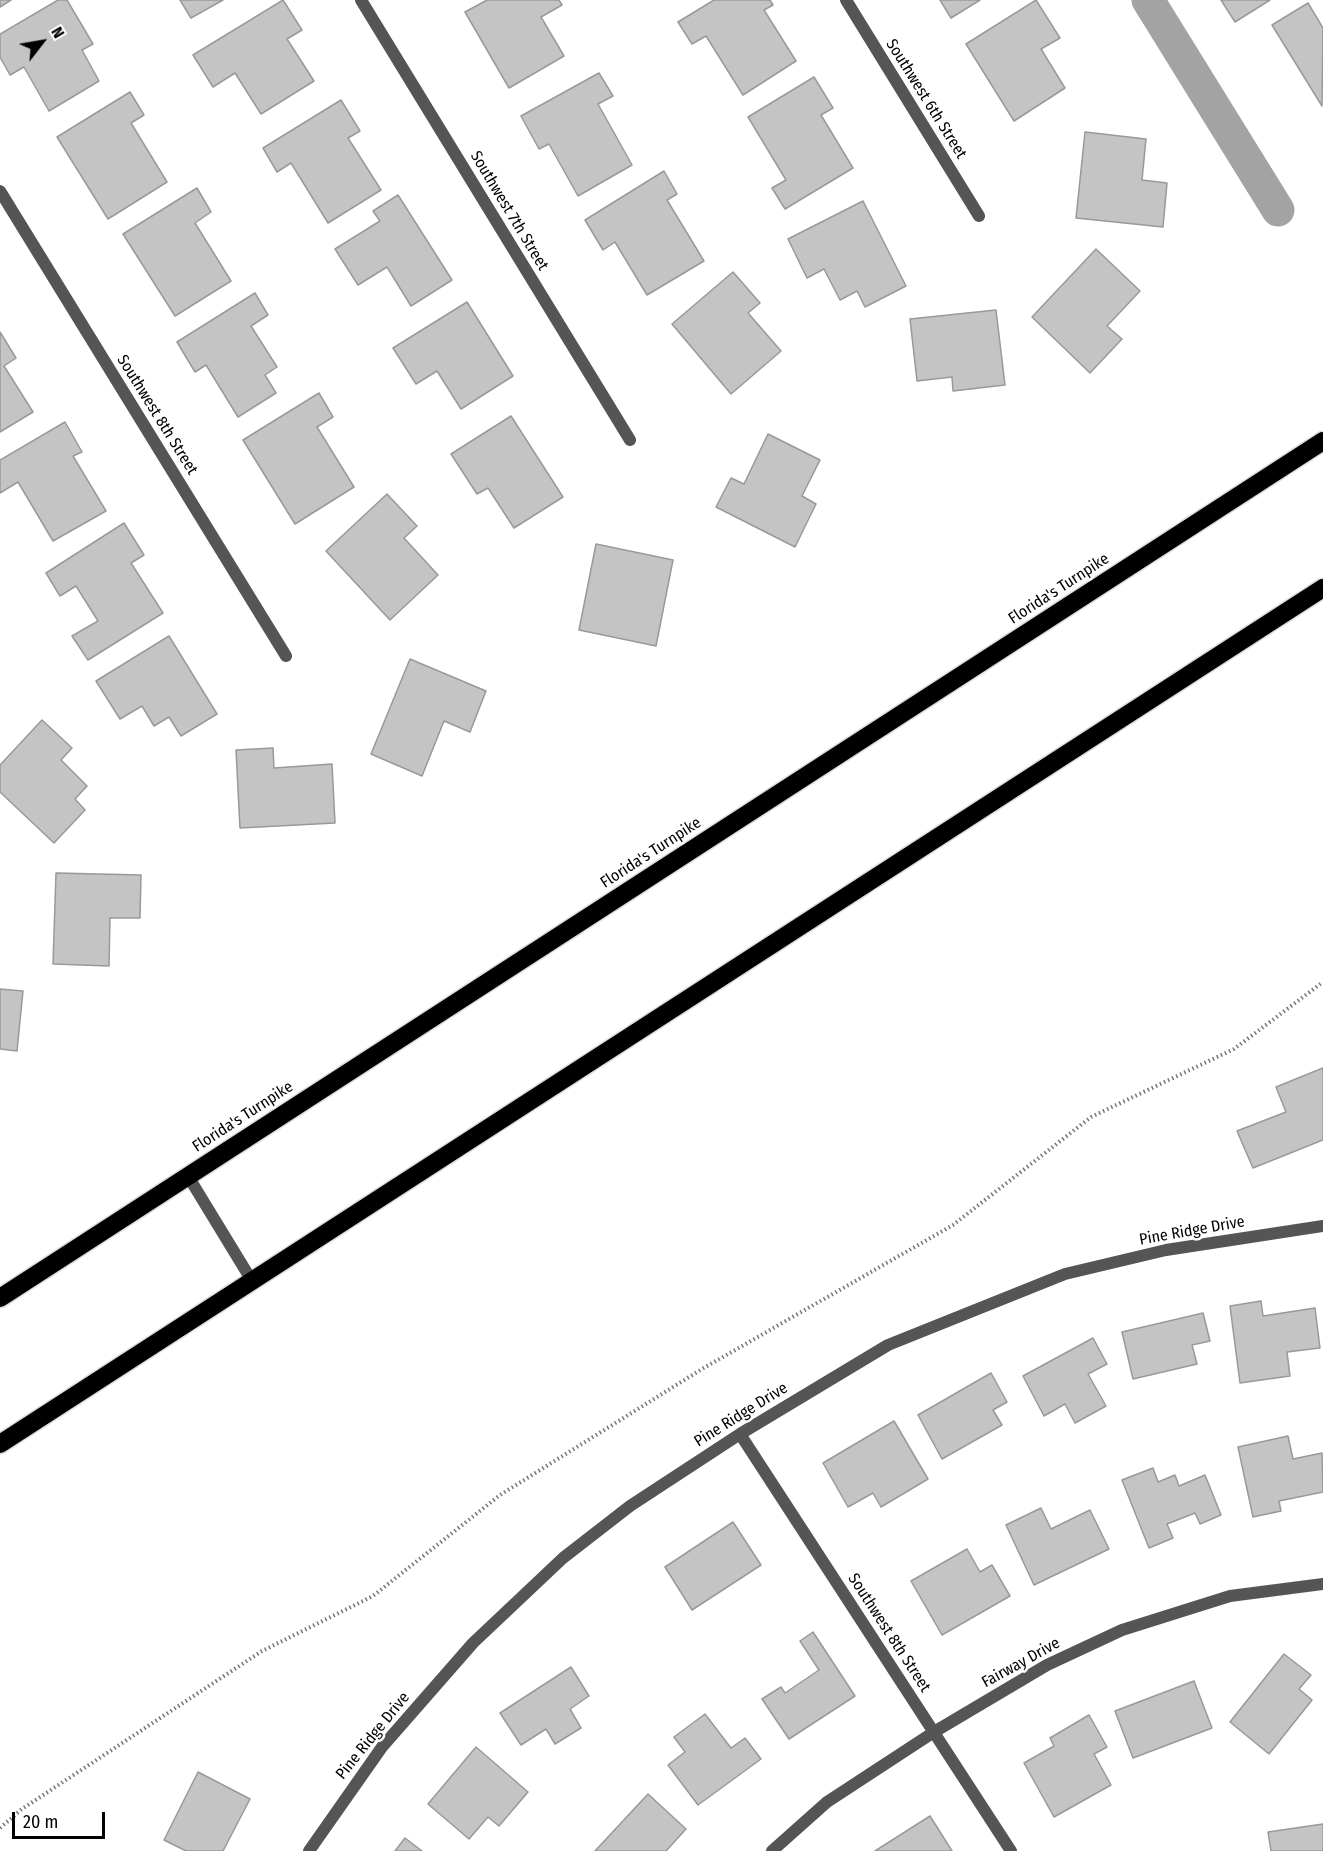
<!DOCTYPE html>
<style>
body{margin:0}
#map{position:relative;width:1323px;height:1851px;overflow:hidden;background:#fff;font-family:"Fira Sans Condensed",sans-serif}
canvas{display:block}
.north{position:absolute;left:12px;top:12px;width:60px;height:60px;-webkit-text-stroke:4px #fff;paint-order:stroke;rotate:59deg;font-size:16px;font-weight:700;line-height:24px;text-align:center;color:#000}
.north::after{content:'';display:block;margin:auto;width:21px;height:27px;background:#000;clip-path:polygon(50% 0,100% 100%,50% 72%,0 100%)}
.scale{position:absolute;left:12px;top:1812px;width:93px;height:27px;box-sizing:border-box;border:3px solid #000;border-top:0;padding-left:8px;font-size:18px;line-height:21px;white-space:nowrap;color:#000;-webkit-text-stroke:4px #fff;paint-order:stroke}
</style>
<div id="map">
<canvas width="1323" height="1851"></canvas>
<div class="north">N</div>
<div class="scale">20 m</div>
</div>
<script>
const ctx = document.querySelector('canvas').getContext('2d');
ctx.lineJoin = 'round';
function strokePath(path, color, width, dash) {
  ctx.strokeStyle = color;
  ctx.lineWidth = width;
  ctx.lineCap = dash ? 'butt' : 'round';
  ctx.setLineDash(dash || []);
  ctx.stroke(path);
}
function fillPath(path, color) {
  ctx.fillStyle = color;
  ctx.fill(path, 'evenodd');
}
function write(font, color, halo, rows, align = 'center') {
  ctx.font = font + ' "Fira Sans Condensed",sans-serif';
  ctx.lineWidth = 5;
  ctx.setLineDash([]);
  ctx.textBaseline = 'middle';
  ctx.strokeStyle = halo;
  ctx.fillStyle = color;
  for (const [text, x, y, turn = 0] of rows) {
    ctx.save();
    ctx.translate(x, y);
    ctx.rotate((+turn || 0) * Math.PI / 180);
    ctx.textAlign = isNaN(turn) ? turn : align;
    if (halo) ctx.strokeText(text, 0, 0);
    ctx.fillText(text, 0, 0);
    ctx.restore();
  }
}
strokePath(new Path2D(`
 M1148,0L1278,210`), '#a3a3a3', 33);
const building = new Path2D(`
 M0,0H11L0,7Z
 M58,0H67L93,44L82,50L99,81L49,111L24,67L10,75L0,57V34Z
 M180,0H223L191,18Z
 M283,0L302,30L287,39L314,81L261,114L235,73L213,87L193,55Z
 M487,0H559L562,5L541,17L564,56L509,88L465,12Z
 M714,0H770L773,5L764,10L796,61L743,95L706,36L692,44L678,22Z
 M940,0H980L951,18Z
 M1036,0L1060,38L1041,49L1065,88L1014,121L966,44Z
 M1221,0H1270L1235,22Z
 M1308,3L1323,28L1322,106L1272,25Z
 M599,73L613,96L598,104L632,165L578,196L549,144L539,149L521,116Z
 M814,77L833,108L821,115L853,168L785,209L772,188L786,180L748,117Z
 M130,92L144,115L131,123L167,182L108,219L57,137Z
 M341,100L360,131L348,138L381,190L328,223L291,163L277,172L263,148Z
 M1085,132L1146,139L1142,180L1167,183L1163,227L1076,218Z
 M664,171L677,194L667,200L704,261L647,295L615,242L603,250L585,220Z
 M197,188L211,212L195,223L231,281L175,316L123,234Z
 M398,195L452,280L411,306L387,267L358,285L335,249L380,221L373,211Z
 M863,201L906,286L865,307L857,291L840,300L824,269L807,278L788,239Z
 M1096,249L1140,291L1107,326L1122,339L1090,373L1032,317Z
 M733,272L760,303L748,313L781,351L731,394L672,324Z
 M255,293L268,315L251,326L277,367L265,375L276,393L238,417L206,365L195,372L177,342Z
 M467,302L513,376L461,409L437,371L416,384L393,348Z
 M996,310L1005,385L953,391L952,377L917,381L910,319Z
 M0,332L16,358L4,366L33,412L0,432Z
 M319,393L333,417L317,427L354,487L295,524L243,440Z
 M511,416L563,497L514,528L488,488L477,494L451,454Z
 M65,422L82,452L73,456L106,511L53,541L18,482L0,493V460Z
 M768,434L820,460L802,496L816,504L795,547L716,507L731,478L744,484Z
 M387,494L417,526L404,538L438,575L390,620L326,551Z
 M124,523L144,555L131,563L163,613L88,660L72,636L98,621L76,586L60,596L46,573Z
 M596,544L673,560L656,646L579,630Z
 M169,636L217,714L181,736L169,717L154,726L142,706L120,719L96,681Z
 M410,659L486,691L470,732L444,721L422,776L371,754Z
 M42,720L72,748L61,760L87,786L75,799L85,810L54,843L0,792V765Z
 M273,748L274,768L332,764L335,823L240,828L236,750Z
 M56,873L141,875L140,918H110L109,966L53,964Z
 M0,989L23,991L17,1051L0,1049Z
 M1323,1068V1140L1253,1168L1237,1131L1286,1112L1276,1087Z
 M1261,1301L1263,1316L1315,1308L1320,1348L1287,1352L1290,1376L1240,1383L1230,1306Z
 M1203,1313L1210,1341L1192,1345L1197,1364L1133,1379L1122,1332Z
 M1093,1338L1107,1364L1088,1374L1106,1406L1075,1423L1065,1404L1044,1416L1023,1376Z
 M991,1373L1007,1402L993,1410L1002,1425L942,1459L918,1415Z
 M894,1421L928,1479L881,1507L873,1493L848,1507L823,1463Z
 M1288,1436L1293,1459L1322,1453L1323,1492L1279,1501L1281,1511L1253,1517L1238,1447Z
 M1153,1468L1158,1482L1175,1475L1179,1486L1205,1475L1221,1515L1200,1524L1195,1513L1167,1524L1173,1538L1149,1548L1122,1480Z
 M1041,1508L1051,1529L1090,1510L1109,1549L1034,1585L1006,1525Z
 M733,1522L761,1565L692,1610L665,1567Z
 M967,1549L980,1572L992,1565L1010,1596L942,1635L911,1581Z
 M813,1632L855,1696L789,1739L762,1699L781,1687L785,1693L819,1670L800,1641Z
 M1284,1654L1311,1675L1299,1689L1312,1700L1269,1754L1230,1722Z
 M571,1667L589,1696L570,1709L581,1728L555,1744L546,1729L521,1745L500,1713Z
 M1194,1681L1212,1728L1133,1758L1115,1711Z
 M705,1714L731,1748L745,1738L761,1759L698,1805L668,1765L685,1752L674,1737Z
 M1089,1715L1107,1747L1094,1754L1111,1785L1054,1817L1024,1763L1054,1746L1050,1738Z
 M476,1747L528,1792L499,1826L488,1817L469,1839L428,1804Z
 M198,1772L250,1799L223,1851H186L164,1840Z
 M648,1794L686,1829L666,1851H595Z
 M930,1816L952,1851H875Z
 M1323,1824V1851H1271L1268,1832Z
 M405,1838L422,1851H395Z`);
fillPath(building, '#c4c4c4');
strokePath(building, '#999', 1.5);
const motorway = new Path2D(`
 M0,1298L1323,441
 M0,1444L1323,588`);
strokePath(motorway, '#dbdbdb', 21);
strokePath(new Path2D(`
 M0,1828L22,1809L262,1651L373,1596L500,1495L702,1369L953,1225L1091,1117L1234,1049L1323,982`), '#777', 4, [1.5, 3]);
strokePath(new Path2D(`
 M188,1176L252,1281`), '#555', 12);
strokePath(new Path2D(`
 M361,0L630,440
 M846,0L979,216
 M0,191L286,656
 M740,1434L1011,1851
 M309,1851L382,1747L473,1643L563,1558L630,1506L740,1434L888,1345L1065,1274L1166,1250L1323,1226
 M772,1851L827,1802L934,1732L1047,1665L1122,1630L1230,1596L1323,1584`), '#555', 12);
strokePath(motorway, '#000', 18);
write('16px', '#000', '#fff', [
 ["Southwest 6th Street",926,99,58],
 ["Southwest 7th Street",509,211,59],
 ["Southwest 8th Street",157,415,58],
 ["Florida's Turnpike",1059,589,-33],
 ["Florida's Turnpike",651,853,-33],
 ["Florida's Turnpike",243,1117,-33],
 ["Pine Ridge Drive",1192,1231,-10],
 ["Pine Ridge Drive",741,1415,-32],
 ["Southwest 8th Street",889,1633,57],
 ["Fairway Drive",1021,1663,-29],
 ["Pine Ridge Drive",373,1736,-51]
]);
</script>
